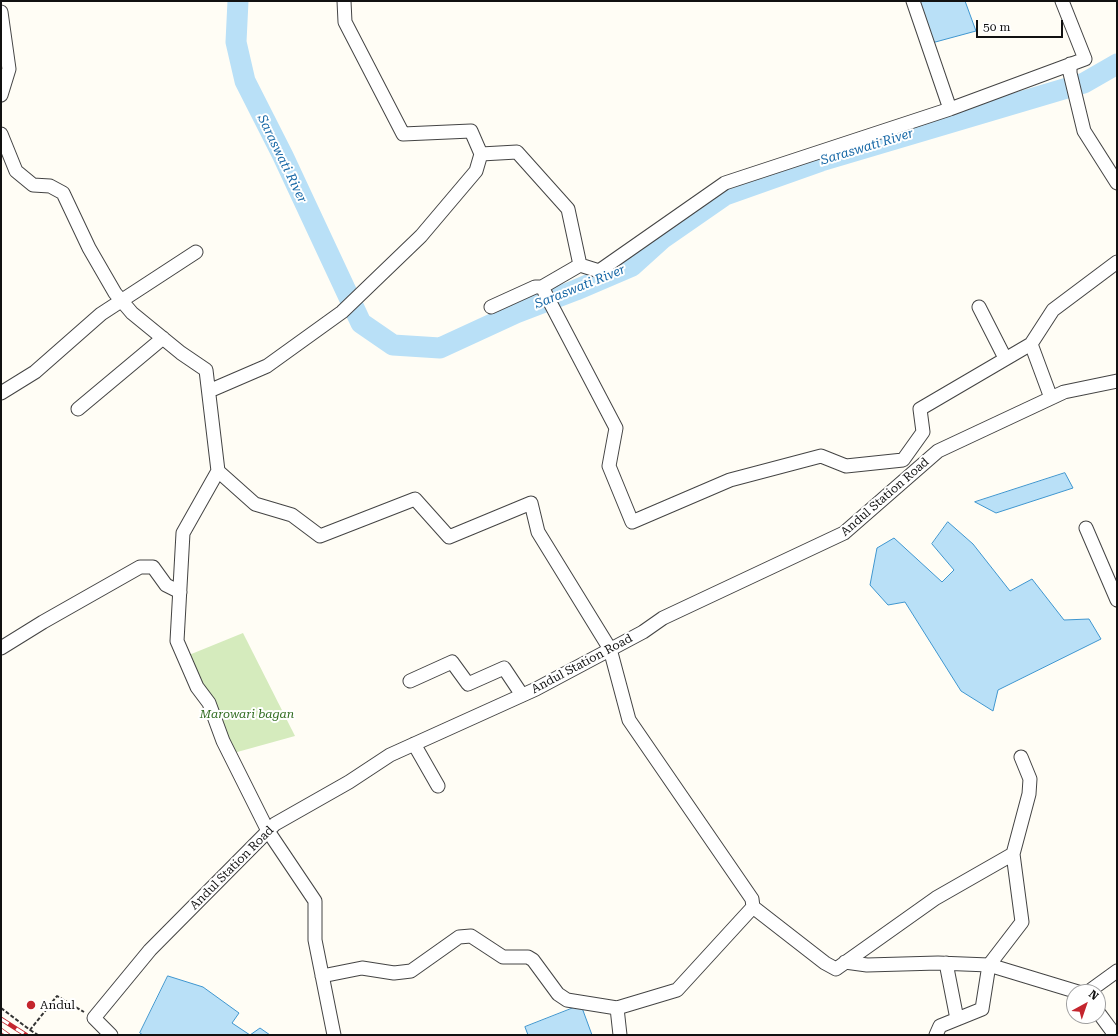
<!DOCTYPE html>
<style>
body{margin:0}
#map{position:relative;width:1118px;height:1036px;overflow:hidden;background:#fffdf5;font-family:"Roboto Serif",serif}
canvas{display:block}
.frame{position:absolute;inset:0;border:2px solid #111;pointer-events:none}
.north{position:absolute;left:1066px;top:984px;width:40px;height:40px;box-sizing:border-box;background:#fff;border:1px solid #a0a0a0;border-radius:50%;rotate:40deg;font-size:11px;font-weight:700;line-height:16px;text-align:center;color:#111}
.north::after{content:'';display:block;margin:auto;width:14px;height:18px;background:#c4262e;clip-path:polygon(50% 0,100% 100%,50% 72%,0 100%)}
.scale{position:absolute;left:976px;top:20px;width:87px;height:18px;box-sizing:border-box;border:2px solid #111;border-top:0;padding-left:5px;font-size:12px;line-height:14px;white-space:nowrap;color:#111;-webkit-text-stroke:3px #fff;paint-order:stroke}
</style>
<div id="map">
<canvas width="1118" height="1036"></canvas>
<div class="frame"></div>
<div class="north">N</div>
<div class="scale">50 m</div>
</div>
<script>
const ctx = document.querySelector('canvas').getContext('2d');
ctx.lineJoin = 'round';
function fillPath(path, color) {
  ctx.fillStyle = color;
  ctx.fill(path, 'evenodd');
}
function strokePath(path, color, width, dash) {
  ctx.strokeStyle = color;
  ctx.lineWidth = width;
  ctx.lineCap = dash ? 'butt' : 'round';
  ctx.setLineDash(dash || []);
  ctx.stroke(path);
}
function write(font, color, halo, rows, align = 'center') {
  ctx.font = font + ' "Roboto Serif",serif';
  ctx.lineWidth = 4;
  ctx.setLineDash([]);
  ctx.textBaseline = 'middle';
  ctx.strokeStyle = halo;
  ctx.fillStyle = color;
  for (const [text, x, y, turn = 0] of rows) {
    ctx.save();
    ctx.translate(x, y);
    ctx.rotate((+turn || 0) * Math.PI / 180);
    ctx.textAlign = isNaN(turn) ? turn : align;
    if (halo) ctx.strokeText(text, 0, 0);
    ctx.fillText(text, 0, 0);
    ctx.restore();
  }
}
fillPath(new Path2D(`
 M243,633L295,736L230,754L184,657Z`), '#d5ebbd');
const water = new Path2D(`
 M917,1H965L976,31L928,44Z
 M1065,473L1073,488L996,513L975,502Z
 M948,522L973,544L1010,591L1032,579L1064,620L1089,619L1101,639L998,690L993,711L961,691L905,602L888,605L870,585L877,548L894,538L942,582L954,570L932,544Z
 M168,976L203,987L239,1013L232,1023L250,1035L260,1028L270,1035H143L140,1033Z
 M581,1005L592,1035H528L525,1027Z`);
fillPath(water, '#b9e0f7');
strokePath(water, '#3f96cf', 1);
strokePath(new Path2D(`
 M238,1L236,42L245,81L283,156L361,323L393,345L440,348L516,313L576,290L632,266L663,238L725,195L821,161L1084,83L1117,64`), '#b9e0f7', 21);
const minor = new Path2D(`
 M344,1L345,22L403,134L471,131L481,154L517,152L568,209L580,265L542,287L616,428L609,466L632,522L730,480L821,456L846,466L903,460L923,432L920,409L1031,344L1051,398
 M913,1L950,109
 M1,12L9,69L1,95
 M1070,64V73L1084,131L1117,183
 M1,134L16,171L33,185L50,186L63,193L89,248L115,293L132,313L181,353L206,370L218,471L183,533L177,641L197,687L209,703L223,741L268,831L315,901V940L334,1035
 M580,265L599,271L725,183L950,109L1085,59L1062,1
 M491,307L535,287H542
 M979,307L1005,358
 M1031,344L1053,310L1117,262
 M209,391L267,366L342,312L421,236L476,171L481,154
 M1,393L35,372L101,314L196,252
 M78,409L163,338
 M218,471L255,504L292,515L320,536L415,499L449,537L531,503L538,532L610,649L629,720L752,899L753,907L677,990L617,1008L567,1000L558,994L533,960L528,957H503L471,936L459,937L411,971L394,973L362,968L322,976
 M1086,528L1117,600
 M1,648L43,622L140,567H153L166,585L180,592
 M410,681L452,662L468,684L504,668L522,695
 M414,744L438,786
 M753,907L825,963L836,969L936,898L1013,854
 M845,962L867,965L938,963L989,965L1078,992
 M946,963L957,1019
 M1088,992L1117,971
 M617,1008L620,1035
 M1098,1012L1115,1035
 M111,1035L94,1018L150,950L275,824L349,782L390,755L536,689L643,632L663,618L844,533L938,451L1064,392L1117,381
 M936,1035L940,1026L982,1009L989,965L1022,922L1013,854L1029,794L1030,779L1021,757`);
strokePath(minor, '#444', 15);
strokePath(new Path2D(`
 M1,1008L30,1030L57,996L84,1012
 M30,1030L38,1035`), '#333', 2, [4, 2]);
strokePath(minor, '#fff', 13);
const rail = new Path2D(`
 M1,1019L26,1035
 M1,1030L8,1035`);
strokePath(rail, '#c4262e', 4.5);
strokePath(rail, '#fff', 3, [9]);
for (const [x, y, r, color] of [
 [31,1005,5,"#c4262e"]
]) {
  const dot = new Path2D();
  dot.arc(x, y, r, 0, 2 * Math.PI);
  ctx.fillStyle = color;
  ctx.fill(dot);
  strokePath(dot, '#fff', 1.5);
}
write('12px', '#111', '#fff', [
 ["Andul Station Road",885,497,-41],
 ["Andul Station Road",582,664,-28],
 ["Andul Station Road",232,868,-45]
]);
write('italic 12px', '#2f6b1f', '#fff', [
 ["Marowari bagan",247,714]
]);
write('12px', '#111', '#fff', [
 ["Andul",40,1005]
], 'left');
write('italic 13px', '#1768a6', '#fff', [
 ["Saraswati River",867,147,-17],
 ["Saraswati River",282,159,64],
 ["Saraswati River",580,287,-22]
]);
</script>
